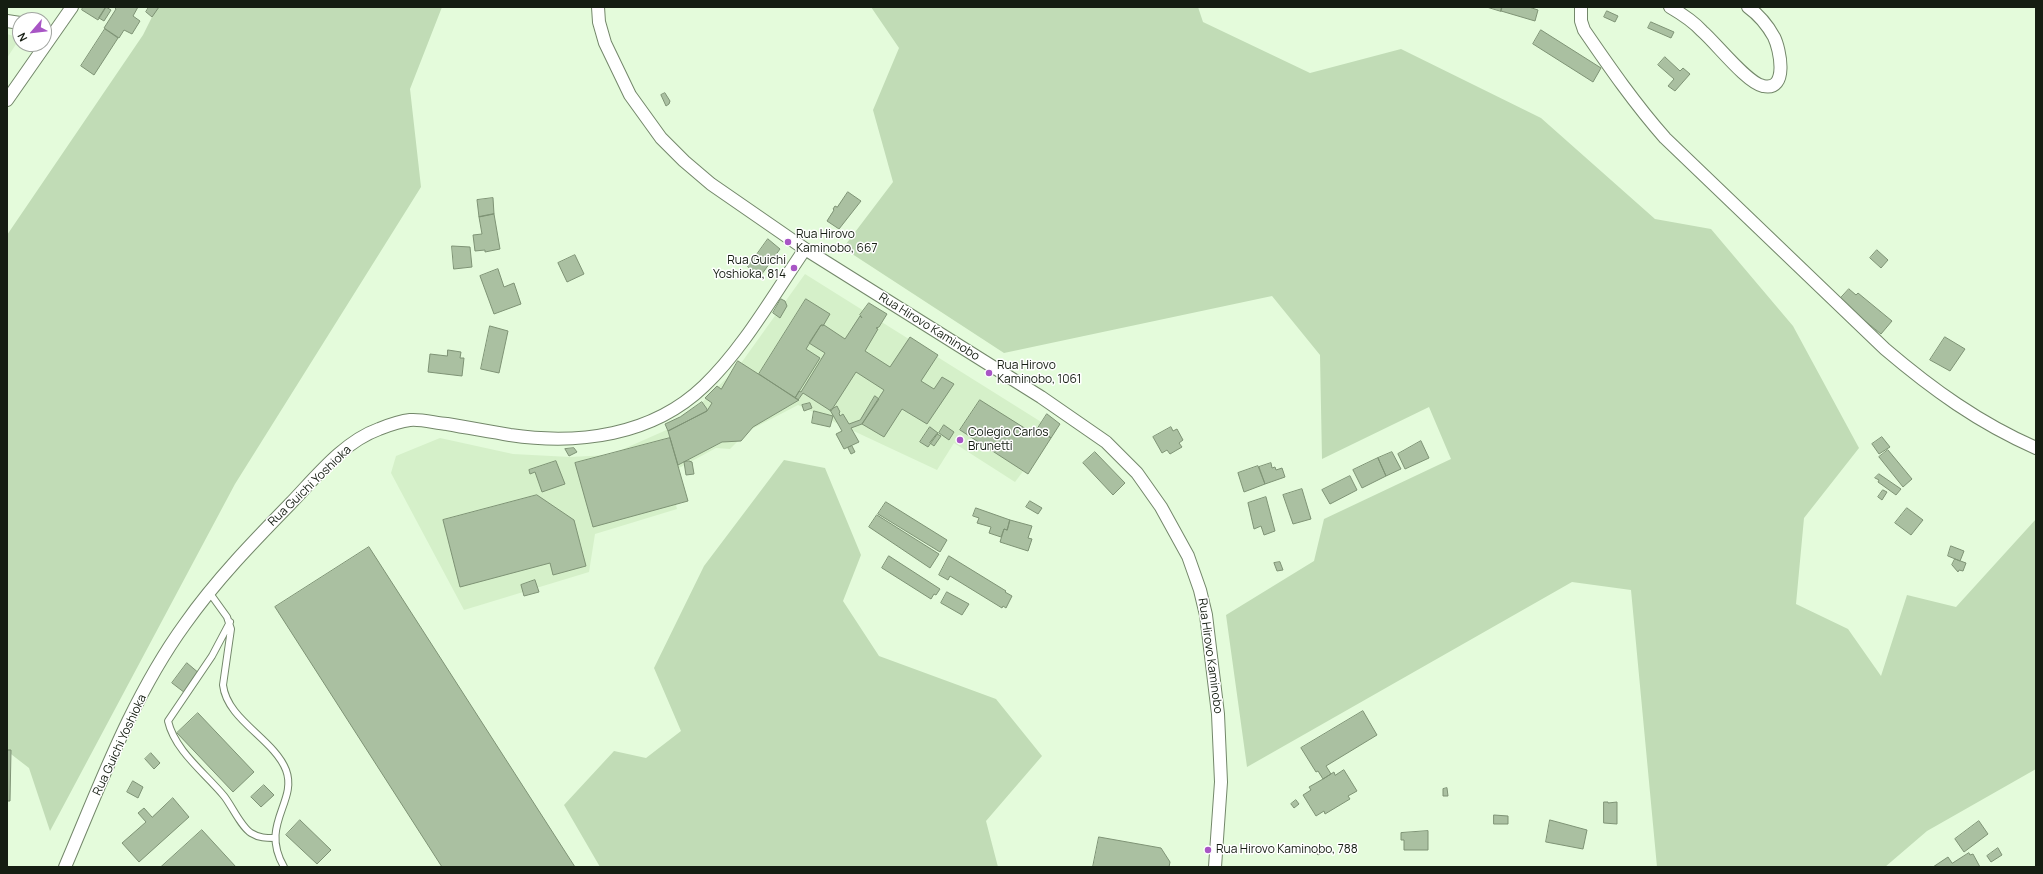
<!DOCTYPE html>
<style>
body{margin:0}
#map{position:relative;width:2043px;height:874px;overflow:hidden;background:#e4fbdb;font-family:Manrope,sans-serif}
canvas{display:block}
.frame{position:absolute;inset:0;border:8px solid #151d12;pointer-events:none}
.north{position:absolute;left:12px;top:12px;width:40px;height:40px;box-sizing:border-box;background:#fff;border:1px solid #a1a5a0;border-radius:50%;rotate:242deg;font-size:11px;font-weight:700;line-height:16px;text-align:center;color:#151d12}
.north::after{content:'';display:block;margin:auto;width:14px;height:18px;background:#a855c5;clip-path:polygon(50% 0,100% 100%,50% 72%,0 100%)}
</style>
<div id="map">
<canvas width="2043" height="874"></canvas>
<div class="frame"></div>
<div class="north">N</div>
</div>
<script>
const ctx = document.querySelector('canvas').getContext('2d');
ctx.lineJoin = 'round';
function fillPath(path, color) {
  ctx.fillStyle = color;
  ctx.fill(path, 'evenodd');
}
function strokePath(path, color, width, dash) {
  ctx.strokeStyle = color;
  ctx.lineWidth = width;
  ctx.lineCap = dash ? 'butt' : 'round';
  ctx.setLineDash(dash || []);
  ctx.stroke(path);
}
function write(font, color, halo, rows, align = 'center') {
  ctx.font = font + ' Manrope,sans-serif';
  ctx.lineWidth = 3;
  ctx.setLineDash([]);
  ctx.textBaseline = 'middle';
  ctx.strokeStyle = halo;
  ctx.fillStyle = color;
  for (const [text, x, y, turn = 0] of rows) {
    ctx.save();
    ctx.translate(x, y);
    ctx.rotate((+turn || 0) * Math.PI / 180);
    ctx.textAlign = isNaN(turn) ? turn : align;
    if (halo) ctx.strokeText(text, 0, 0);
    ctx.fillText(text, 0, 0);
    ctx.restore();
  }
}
fillPath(new Path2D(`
 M7,34L20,38L7,58Z
 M805,274L1054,430L1015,482L954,443L937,470L798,405L748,431L730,449L716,448L668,474L677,509L595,534L589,572L464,610L391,473L396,456L440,438L513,454L570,457L610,455L680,424L739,366Z`), '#d5f0c9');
fillPath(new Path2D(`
 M157,7H442L410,89L421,187L235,484L50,831L29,768L7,751V235L143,35Z
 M871,7H1198L1203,22L1310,73L1401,49L1541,118L1655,219L1711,229L1793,326L1859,448L1804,518L1796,604L1848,629L1881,676L1907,595L1956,607L2036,519V769L1927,831L1885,867H1657L1631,590L1572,582L1247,767L1226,615L1314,561L1324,519L1451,459L1429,407L1322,459L1320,355L1272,296L1004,353L843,248L893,182L873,110L899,48Z
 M784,460L825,468L861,555L843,601L879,656L996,699L1042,756L986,821L998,867H600L564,805L614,751L646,758L681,731L654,668L704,566Z`), '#c1dcb6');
const building = new Path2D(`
 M83,7H106L98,20L82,10Z
 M106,7L111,10L104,21L99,18Z
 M138,7L133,16L140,21L132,34L124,30L119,38L104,28L116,9L114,7Z
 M149,7H159L152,17L146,12Z
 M1487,7H1502L1501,11Z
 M1502,7H1529L1538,10L1535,21L1501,11Z
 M1607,11L1618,16L1615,22L1604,17Z
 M1651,22L1674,32L1671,38L1648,28Z
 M105,29L118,38L94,75L81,66Z
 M1541,30L1601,68L1593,82L1533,44Z
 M1665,57L1680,71L1683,68L1690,74L1675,91L1668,86L1674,79L1658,65Z
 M665,93L670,101L669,104L666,106L661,95Z
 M848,192L861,201L839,229L827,221L834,210L833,209L835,206L837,207Z
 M493,198L494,214L479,217L477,200Z
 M494,214L500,249L485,252V250L475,251L473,235L482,234L479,217Z
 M768,239L780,249L759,278L754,274L756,272L748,267Z
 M452,246L470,247L472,267L454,269Z
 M1877,250L1888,260L1881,268L1870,258Z
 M575,255L584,274L567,282L558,263Z
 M498,269L504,287L514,283L521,304L494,314L480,276Z
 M1849,289L1856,295L1858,293L1892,321L1881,334L1839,300Z
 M781,299L785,301L787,306L780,318L773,313Z
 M806,299L830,314L823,326L821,325L806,349L820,358L795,398L759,374Z
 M869,303L887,314L879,327L876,328L878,329L865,351L890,367L910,337L938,355L921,381L934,389L942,377L954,384L927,424L902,409L884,437L862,424L884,390L856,372L831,411L803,393L798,400L795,398L799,391L801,392L825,353L809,343L821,325H824L845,339L860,316L862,318L860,315Z
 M490,326L508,331L499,373L481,369Z
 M1945,337L1965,349L1950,371L1930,360Z
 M448,350L461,352L460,358H464L462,376L428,372L430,354L447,356Z
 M738,361L799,400L753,427L741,441L722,442L678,465L668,431L707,411L712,403L705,398L717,386L721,389Z
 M875,396L879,399L862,424L851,428L859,442L844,449L836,434L842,431L830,410L837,406L840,412L839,413L840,416L843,414L849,424L860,420Z
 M980,400L1034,434L1038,428L1051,438L1028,474L960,430Z
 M702,402L707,409V411L668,431L665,424L680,417Z
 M810,403L812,408L804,411L802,405Z
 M814,411L833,416L830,427L812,423Z
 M1047,414L1060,424L1051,438L1038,428Z
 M944,425L954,432L949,440L939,433Z
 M930,427L938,433L928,447L920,442Z
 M1171,427L1173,431L1177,429L1183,440L1179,443L1182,447L1170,454L1167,450L1162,453L1153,437Z
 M937,434L941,436L934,446L930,443Z
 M1882,437L1890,447L1879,454L1872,444Z
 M670,438L688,501L593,527L575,463Z
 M1421,441L1429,458L1405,469L1398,454Z
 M852,446L855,452L851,454L848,448Z
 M574,448L577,452L569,456L565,449Z
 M1888,450L1912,479L1903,487L1879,457Z
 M1095,452L1125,483L1113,495L1083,463Z
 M1392,452L1401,469L1386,476L1378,458Z
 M1378,458L1386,476L1362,488L1353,470Z
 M556,461L565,484L542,492L535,472L530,474L529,470Z
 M689,461L692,462L694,474L686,475L684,462Z
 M1271,463L1272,468L1275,467L1276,470L1282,468L1285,477L1265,484L1259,467Z
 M1258,466L1265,484L1244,492L1238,473Z
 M1879,474L1901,489L1896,495L1878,482L1879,480L1875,478Z
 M1350,476L1357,490L1330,504L1322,490Z
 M1302,489L1311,519L1293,524L1283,495Z
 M1883,490L1887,492L1882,500L1878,497Z
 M537,495L574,520L586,566L553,575L550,563L460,587L443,520Z
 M1266,497L1275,531L1264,535L1261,526L1254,529L1248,503Z
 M1030,501L1042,508L1038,514L1026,507Z
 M886,502L947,540L940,552L878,514Z
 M976,508L1010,520L1007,530L1004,529L1001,537L989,533L991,527L977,523L979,518L973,516Z
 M1907,508L1923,520L1911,535L1895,523Z
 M877,515L939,554L930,568L869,527Z
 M1010,520L1032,526L1028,538L1032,539L1028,551L1000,542L1004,529L1007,530Z
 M1951,546L1964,551L1960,561L1948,556Z
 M369,547L575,867H442L275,607Z
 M889,556L940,589L936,595L934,594L931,599L882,568Z
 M949,556L1006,591L1005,592L1012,596L1006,608L1003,606L1002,608L950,576L948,580L939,575Z
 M1955,559L1966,563L1963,571L1959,570L1958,572L1952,565Z
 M1280,562L1283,570L1277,571L1274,563Z
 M535,580L539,592L524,596L521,585Z
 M947,592L969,604L962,615L941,603Z
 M187,663L200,674L185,693L172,683Z
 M1363,711L1377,735L1326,766L1331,774L1323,779L1318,771L1316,772L1301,748Z
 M198,713L254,772L233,792L177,733Z
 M7,750H11L10,801H7Z
 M151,753L160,763L154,769L145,759Z
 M1344,770L1357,791L1348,796L1350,799L1325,814L1324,811L1316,816L1303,795L1311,790L1309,787L1323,779L1334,772L1335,775Z
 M133,781L143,787L138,798L127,792Z
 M264,785L274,795L261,807L251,797Z
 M1447,788L1448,796H1443V789Z
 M173,798L189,817L139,862L122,843L146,822L138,813L144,808L152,817Z
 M1296,800L1299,804L1294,808L1291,804Z
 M1604,802H1608V803L1617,802V824L1604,823Z
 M1494,815L1508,816V824H1494Z
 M300,820L331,850L317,864L286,835Z
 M1550,820L1587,830L1583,849L1546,842Z
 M1979,821L1988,834L1964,852L1955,839Z
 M202,830L236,867H161Z
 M1428,831V850H1404V840H1401V833Z
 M1099,837L1161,848L1170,862L1169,867H1093Z
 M1320,848L1323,852L1318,855L1315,851Z
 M1998,848L2002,855L1991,862L1987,856Z
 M1969,853L1970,855L1973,854L1980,867H1933L1948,857L1952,863Z`);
fillPath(building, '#aac0a1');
strokePath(building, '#7e9375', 1);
const service = new Path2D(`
 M209,592L227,617L231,629L223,685C227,720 274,739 286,770C298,802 259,824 284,867
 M230,622L212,656L168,721C175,751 205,773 224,796C232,806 241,827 251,833C259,838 266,838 275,838`);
const minor = new Path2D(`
 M598,7L599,22L605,43L630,95L661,138L684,161L711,184L805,249L1041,397L1106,442L1137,473L1161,507L1188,556L1200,590L1206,615L1218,714L1221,782L1215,867
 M1581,7V21L1584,30C1610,68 1635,104 1665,138L1885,349C1932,389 1979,423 2036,448
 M1670,7C1682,14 1693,21 1702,31C1716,43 1747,83 1763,86C1789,92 1780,49 1774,37C1768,26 1759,15 1748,7
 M7,21L20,23
 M7,100L72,7
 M65,867C100,785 132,697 185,624C216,580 253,542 290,504C316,477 343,442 379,429C389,425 400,421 410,420C422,419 435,423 447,424C468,428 489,431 510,435C578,445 652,436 704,386C743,349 774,294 805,249`);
strokePath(service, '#73876a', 8);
strokePath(minor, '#73876a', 14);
strokePath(service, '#fff', 6);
strokePath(minor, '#fff', 12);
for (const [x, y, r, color] of [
 [788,242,4,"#a855c5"],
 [794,268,4,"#a855c5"],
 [989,373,4,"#a855c5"],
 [960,440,4,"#a855c5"],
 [1208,850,4,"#a855c5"]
]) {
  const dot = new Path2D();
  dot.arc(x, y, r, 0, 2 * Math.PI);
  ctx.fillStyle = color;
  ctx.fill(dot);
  strokePath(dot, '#fff', 1.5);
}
write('12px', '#151d12', '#fff', [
 ["Rua Hirovo",796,235],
 ["Kaminobo, 667",796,249],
 ["Rua Guichi",786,261,"right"],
 ["Yoshioka, 814",786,275,"right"],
 ["Rua Hirovo",997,366],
 ["Kaminobo, 1061",997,380],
 ["Colegio Carlos",968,433],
 ["Brunetti",968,447],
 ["Rua Hirovo Kaminobo, 788",1216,850]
], 'left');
write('12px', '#151d12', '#fff', [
 ["Rua Hirovo Kaminobo",929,327,32],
 ["Rua Guichi Yoshioka",310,486,-44],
 ["Rua Hirovo Kaminobo",1210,656,82],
 ["Rua Guichi Yoshioka",120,745,-65]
]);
</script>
